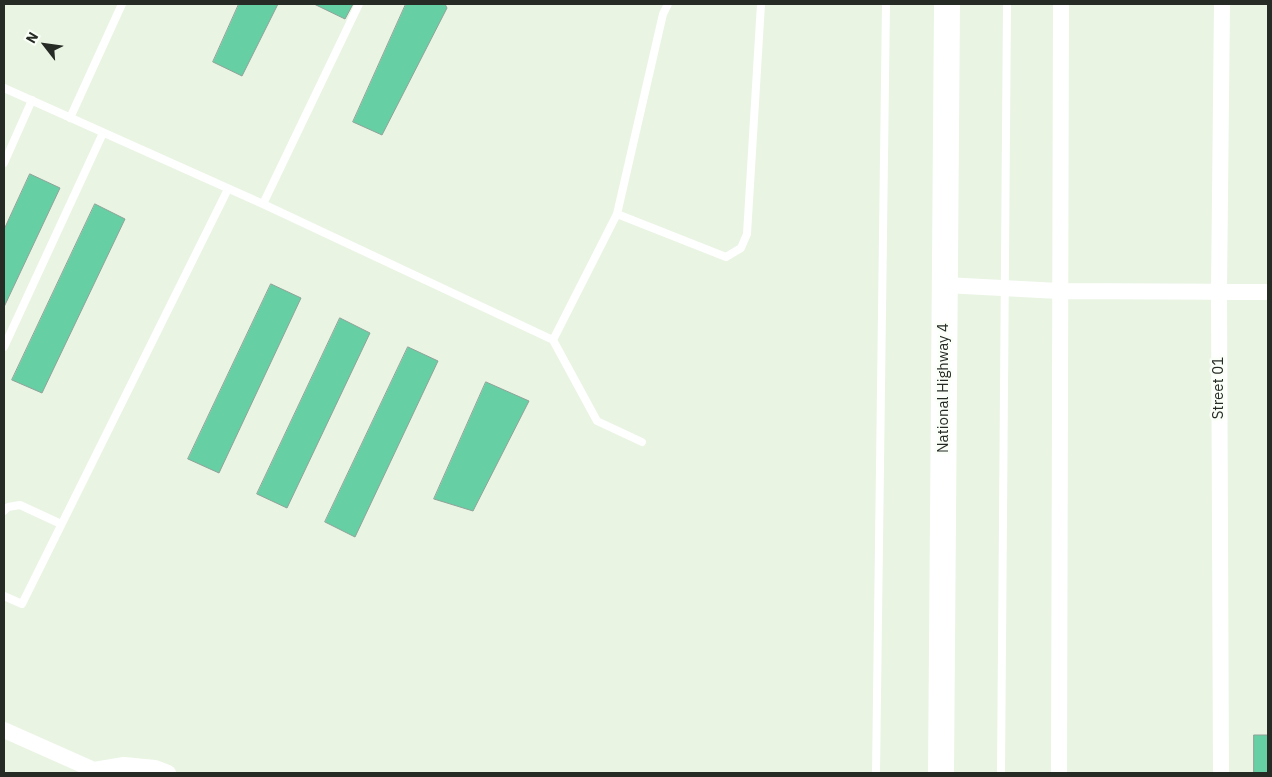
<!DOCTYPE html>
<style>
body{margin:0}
#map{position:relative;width:1272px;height:777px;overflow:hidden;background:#e9f4e3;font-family:"IBM Plex Sans",sans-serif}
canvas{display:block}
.frame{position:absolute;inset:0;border:5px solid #272b25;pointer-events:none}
.north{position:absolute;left:20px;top:20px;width:50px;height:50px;-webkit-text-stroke:4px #fafff8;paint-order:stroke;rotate:300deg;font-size:14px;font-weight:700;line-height:20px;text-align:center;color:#272b25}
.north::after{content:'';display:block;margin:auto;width:18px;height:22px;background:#272b25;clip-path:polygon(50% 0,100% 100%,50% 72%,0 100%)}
</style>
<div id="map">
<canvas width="1272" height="777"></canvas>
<div class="frame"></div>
<div class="north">N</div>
</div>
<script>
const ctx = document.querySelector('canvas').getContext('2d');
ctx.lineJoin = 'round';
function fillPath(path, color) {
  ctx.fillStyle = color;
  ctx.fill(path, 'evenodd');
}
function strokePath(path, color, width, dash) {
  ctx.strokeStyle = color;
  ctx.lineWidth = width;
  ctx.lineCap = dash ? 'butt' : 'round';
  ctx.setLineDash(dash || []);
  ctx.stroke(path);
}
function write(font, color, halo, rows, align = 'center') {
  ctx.font = font + ' "IBM Plex Sans",sans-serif';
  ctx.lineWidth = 5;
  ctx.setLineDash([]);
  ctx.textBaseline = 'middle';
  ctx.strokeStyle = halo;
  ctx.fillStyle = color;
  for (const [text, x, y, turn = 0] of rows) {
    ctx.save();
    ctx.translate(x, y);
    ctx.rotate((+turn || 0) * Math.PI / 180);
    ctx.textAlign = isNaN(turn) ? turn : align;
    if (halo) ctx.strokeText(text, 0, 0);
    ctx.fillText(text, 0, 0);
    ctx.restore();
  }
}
const building = new Path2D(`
 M239,4H278L242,76L213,62Z
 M317,4H353L345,19L316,5Z
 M406,4H445L447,8L382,135L353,122Z
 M30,174L60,188L4,307V230Z
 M95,204L125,219L42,393L12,380Z
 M271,284L301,298L219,473L188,459Z
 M340,318L370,333L287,508L257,494Z
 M408,347L438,361L355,537L325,522Z
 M486,382L529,401L473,511L434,499Z
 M1254,735H1268V773H1254Z`);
fillPath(building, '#66cfa3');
strokePath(building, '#8fa299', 1);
strokePath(new Path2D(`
 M4,88L263,204L553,340L597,421L642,442
 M70,118L122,4
 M4,163L32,100
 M263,204L359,4
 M617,214L726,257L741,248L747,234L761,4
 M553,340L617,214L663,14L668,4
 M4,347L103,133
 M4,511L8,507L20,505L61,524
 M4,596L22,604L228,189
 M876,773L886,4
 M1001,773L1007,4`), '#fff', 8);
strokePath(new Path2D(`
 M945,285L1059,291L1268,292
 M4,730L94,770L124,765L155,768L168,773
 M1059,773L1061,4
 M1221,773L1219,292L1222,4`), '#fff', 16);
strokePath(new Path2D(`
 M941,773L947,4`), '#fff', 26);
write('15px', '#272b25', '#fafff8', [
 ["National Highway 4",944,388,-90],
 ["Street 01",1219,388,-90]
]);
</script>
